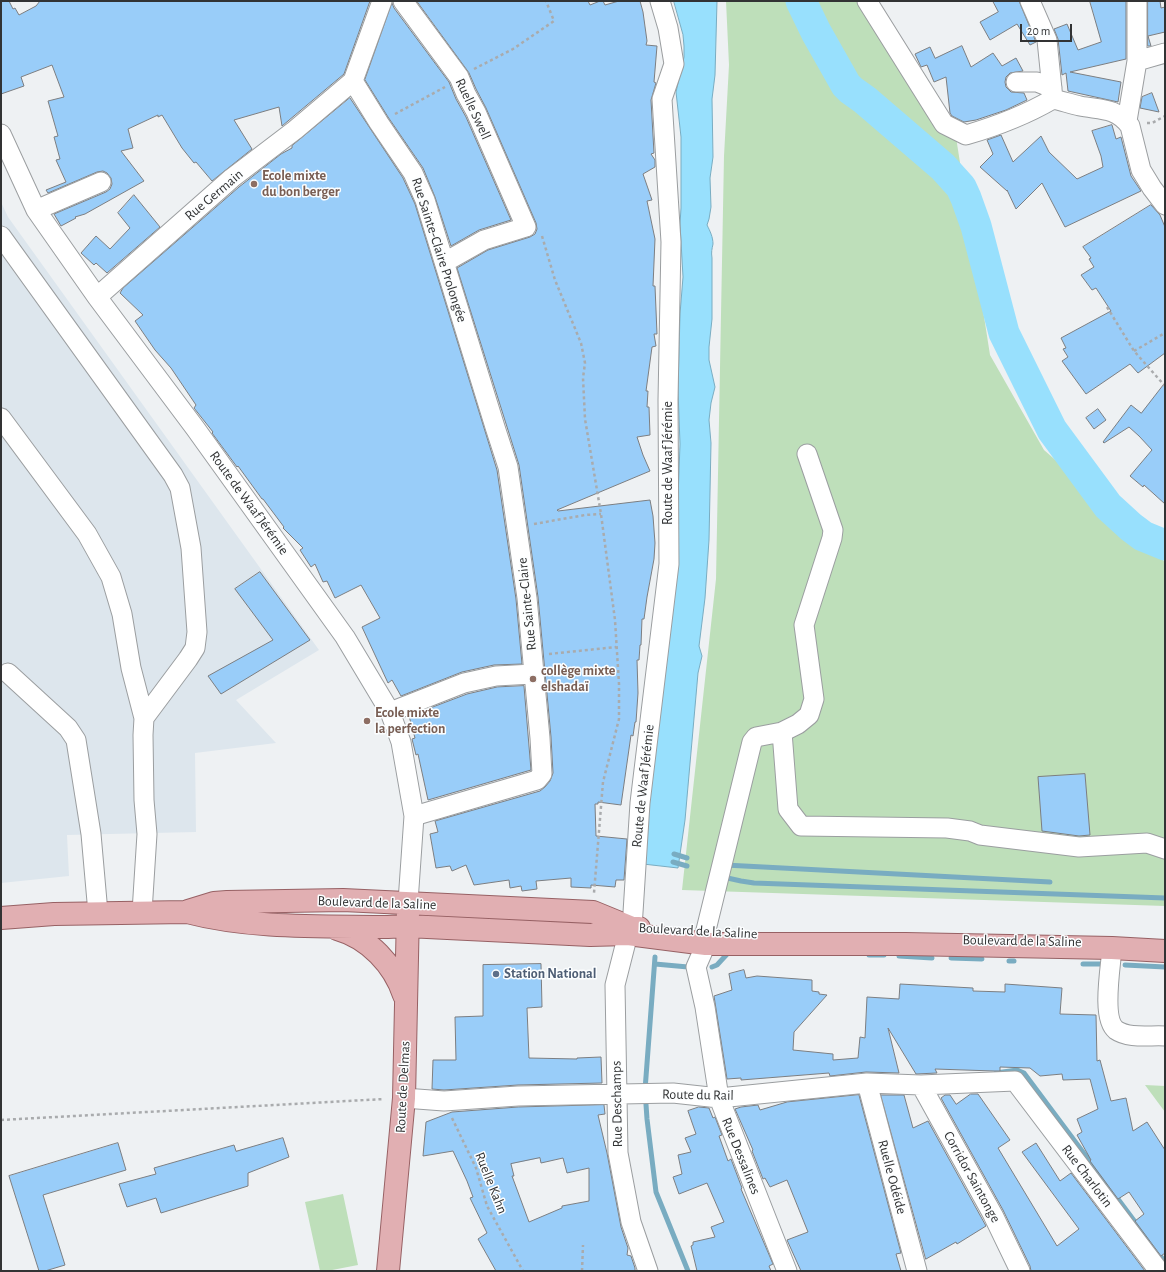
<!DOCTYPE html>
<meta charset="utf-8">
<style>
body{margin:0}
#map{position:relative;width:1166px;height:1272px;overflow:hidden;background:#eef1f3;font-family:"Alegreya Sans",sans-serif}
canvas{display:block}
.frame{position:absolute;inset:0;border:2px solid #323334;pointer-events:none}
.scale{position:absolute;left:1020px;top:24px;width:52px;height:18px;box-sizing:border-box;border:2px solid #323334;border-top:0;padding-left:5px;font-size:12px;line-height:14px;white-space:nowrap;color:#323334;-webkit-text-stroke:3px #fcfeff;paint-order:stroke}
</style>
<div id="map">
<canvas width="1166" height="1272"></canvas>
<div class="frame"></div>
<div class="scale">20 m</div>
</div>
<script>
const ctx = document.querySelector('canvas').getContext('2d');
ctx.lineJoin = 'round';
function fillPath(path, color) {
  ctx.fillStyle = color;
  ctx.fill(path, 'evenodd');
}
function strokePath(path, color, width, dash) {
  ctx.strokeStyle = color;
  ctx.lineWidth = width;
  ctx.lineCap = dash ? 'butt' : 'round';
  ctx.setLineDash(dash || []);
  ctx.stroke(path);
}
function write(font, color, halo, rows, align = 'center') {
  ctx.font = font + ' "Alegreya Sans",sans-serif';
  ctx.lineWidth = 3;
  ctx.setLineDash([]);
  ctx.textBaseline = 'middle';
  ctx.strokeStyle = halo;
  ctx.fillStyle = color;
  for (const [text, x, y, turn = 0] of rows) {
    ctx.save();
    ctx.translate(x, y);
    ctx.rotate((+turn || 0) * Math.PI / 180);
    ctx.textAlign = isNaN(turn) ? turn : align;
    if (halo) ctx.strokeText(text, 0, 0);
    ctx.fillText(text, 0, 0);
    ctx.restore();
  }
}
fillPath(new Path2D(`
 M1,202L8,217L319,650L236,700L276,743L195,753L196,832L67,835L69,876L1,883Z`), '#dde6ed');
fillPath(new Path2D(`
 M726,1H876L956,137L990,355L1044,450L1108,506L1165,562V906L682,890L716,579L724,156L729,65Z
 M1145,1085L1165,1086V1112Z
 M343,1194L358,1265L327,1271H320L305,1202Z`), '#bedfba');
const water = new Path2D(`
 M674,1H717L715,75L712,99L713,157L710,178L711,207L709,219L707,225C710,231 713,237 713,244C712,249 711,252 712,258V319L709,347V360L715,387L711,403L709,420L711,443L709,540L705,598L699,646L702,656L698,673L685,820L678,868L643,864L677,526L680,444L678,390L680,314L683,277L680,224L681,208V137L676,92L684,57V46L683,35Z`);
fillPath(water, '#98e0fd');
strokePath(water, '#79acc1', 1);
strokePath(new Path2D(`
 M674,854L687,858
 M673,862L687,866
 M725,865L1050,882
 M723,877L741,881L754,883L1165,898
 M869,955H884
 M899,956L932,958
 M655,957L645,1090L647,1119L656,1192L688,1271
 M951,958L982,959
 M1009,961H1014
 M655,964L688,967
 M1083,964H1103
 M1125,965L1165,967
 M712,967L717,965L729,952
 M996,1073L1017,1070L1024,1073L1165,1262`), '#79acc1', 5);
strokePath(new Path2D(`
 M801,1L816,32L846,85L851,90L865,100L943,167L961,187L966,198L976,226L1004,333L1052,430L1108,506L1131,527L1143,536L1165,545`), '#98e0fd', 31);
const building = new Path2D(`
 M1,1H9L13,9L15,8L19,15L36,6L40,1H370L344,74L282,126L279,107L234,120L252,149L212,181L196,162L194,163L182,148L162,115L158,117V115L128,129L133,148L121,151L144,181L85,214L75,217L76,218L61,226L54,214L106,192L110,189L112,184L111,178L107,173L103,171L97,172L48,193L46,190L66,182L56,160L60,159L54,137L58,136L48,101L64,97L52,65L21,77L24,86L1,94Z
 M417,1H588L590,5L600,1H603L605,5L619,1H640L643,12L647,41L646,45L657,46L654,82L656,83L651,100L654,153L651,154L655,160V167L643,174L652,200L647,201L655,239L653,286H655L657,334H654L656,346L652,347L646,391H648L647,407H649L650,435L637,437L643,455L650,471L557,510L558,511L650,500L653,516L655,543L654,559L647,597L644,619H642L641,645H640L639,660H637L638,693L636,722H635L633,736L631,735L621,805L598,802V804H595L596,836L627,839L624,880H616L615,887L591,885V888L571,887V878L536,881L537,889L522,891L521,886L510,888L509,880L474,885L466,865L452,871L450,866L436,868L430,834L438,832L435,821L540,791L545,787L550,781L553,773L551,737L538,597L519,465L457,268L488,250L530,237L535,234L537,229L536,223L486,108L476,89L469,73Z
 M993,1H1019L1036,42L1030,45L1017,24L990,40L980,22L998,12Z
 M1090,1H1126V59L1070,72L1121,82L1118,102L1068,91L1066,73L1062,75L1058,39L1054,29L1067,24L1078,50L1101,42Z
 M1148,1H1160L1161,8L1165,7V32L1148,36L1151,46H1148Z
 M392,3L394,8L449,82L456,99L466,117L511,220L479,230L451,246L435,197L423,168L388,117L365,80Z
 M962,46L971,67L993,53L1002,66L1016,58L1023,71L1010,73L1006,77L1005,82L1006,87L1011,92L1024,93L1027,100L1006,110L976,120L964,122L952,116L950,113L946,77L934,82L927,65L921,67L915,54L930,47L935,58Z
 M1152,93L1159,112L1140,108L1142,97Z
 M350,98L403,178L415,204L497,470L516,599L522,664L494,665L462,672L401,696L392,680L388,683L362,627L380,618L361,585L335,598L327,581L323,582L315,564L311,567L300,550L303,548L283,528L284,527L263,499H262L238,466L237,467L212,433L213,432L194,408L196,405L171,368L155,350L135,321L143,315L120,293L123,288L239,187L281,154L292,148V146Z
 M1112,125L1116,139L1121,137L1131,176L1141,191L1065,227L1042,183L1016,209L1007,190V191L980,167L993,154L987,140L1001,135L1013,162L1041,136L1049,152L1077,179L1103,167L1101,156L1092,131Z
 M134,195L160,227L107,273L96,263L94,265L81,253L96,236L110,249L130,228L118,213Z
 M1151,205L1160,215L1165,227V353L1138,373L1130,364L1086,394L1062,361L1068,357L1063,349L1066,348L1061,338L1111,311L1096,288L1092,290L1081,275L1094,267L1089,259L1091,258L1083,247Z
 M1165,383V504L1144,485L1143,487L1130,476L1152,450L1139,436L1129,427L1104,443L1103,442L1131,405L1141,413Z
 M1098,409L1106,420L1094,429L1086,418Z
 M260,572L310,640L221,694L208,676L273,640L235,589Z
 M524,686L531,770L428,800L418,754L416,755L412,739L415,738L409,716L467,694L497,687Z
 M1085,774L1090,835L1079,836L1042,831L1038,777Z
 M541,964L542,1007L527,1008L529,1058L577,1059V1058L601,1057L602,1083L518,1085L444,1090L432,1089L433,1060H456L455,1017L483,1016V965Z
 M744,970L746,978L757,976L812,980V991L819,992V994L827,995L794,1032L793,1050L833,1054V1060L858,1058L860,1037L865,1038L867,997L899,999L900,984L973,988V991L1005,992V984L1062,988L1060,1014L1096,1015L1097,1061L1100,1060L1111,1101L1126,1098L1133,1131L1147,1122L1165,1150V1253L1161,1256L1135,1221L1144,1214L1129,1192L1118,1199L1090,1161L1091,1160L1077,1135L1082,1132L1077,1119L1098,1109L1090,1079L1063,1080L1062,1074L1040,1076L1030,1068L1000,1067V1071H994L935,1069L937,1073L916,1074L888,1028L899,1073L866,1072L830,1076L829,1073L741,1080V1078L727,1079L714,996L732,990L729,974Z
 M971,1094H978L1010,1140L998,1148L1057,1246L1079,1229L1022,1152L1036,1143L1060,1181L1071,1173L1145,1271H1031L1030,1266L1003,1210L941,1098L945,1095H950L956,1104Z
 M859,1095L901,1253L896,1254L901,1271H801L787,1240L808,1232L787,1180L770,1187L765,1178L763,1179L752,1151L753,1150L735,1109L741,1107L758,1105L760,1110L787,1102Z
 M881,1095H904L913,1128L928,1121L986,1226L957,1244L956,1242L926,1259Z
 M604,1105L605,1114L598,1115L607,1153L621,1227L628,1248L627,1255L631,1256L635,1268V1271H496L478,1239L487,1233L470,1198L473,1197L467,1181L453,1151L423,1156L426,1122L452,1112L518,1107ZM540,1158L541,1163L563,1158L567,1173L589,1168V1201L562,1206V1208L529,1222L512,1176H514L511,1164Z
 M699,1107L709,1108L713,1118L715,1117L722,1135L719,1136L728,1161L731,1159L742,1188L741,1189L773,1264L769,1266L771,1271H697L691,1246L693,1245V1242L715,1237L711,1227L724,1222L707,1183L679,1194L673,1177L682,1174L678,1155L691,1152L685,1138L696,1134L688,1111Z
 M283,1138L289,1157L248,1173V1186L161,1213L156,1198L127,1207L119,1184L156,1174L154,1168L234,1145L236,1151Z
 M118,1143L126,1170L43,1195L65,1265L45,1271H39L9,1176Z`);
fillPath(building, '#99cdf9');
strokePath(building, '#7c7e81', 1);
const minor = new Path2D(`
 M382,1L353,81L379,123L413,173L425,200L495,427L508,467L527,598L540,738L542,774L537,780L414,816
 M403,1L459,77L466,94L476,112L526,227L484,240L445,262
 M867,1L944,124L966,135C997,126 1024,116 1053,99C1062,101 1071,104 1080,106C1100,110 1116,107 1130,126L1141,170L1152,188L1165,205
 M1030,1L1047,40L1053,99
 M1137,61L1165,53
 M1016,82H1037L1052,88
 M1127,121L1137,61V1
 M1,134L36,210L97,297L195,428L345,637L390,712L401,742L414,816L408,902
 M36,210L101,182
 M1,236L173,475L180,488L191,548L197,632L195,648L188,659L144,718L143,735L144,800L147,834L142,912
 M97,297L232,178L295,130L353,81
 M1,418L87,534L111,577L122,614L131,668L144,718
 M807,454L833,530L832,538L804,625L814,699L809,715L798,724L782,732L788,809L801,826L947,828L970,831L980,835L1079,847L1147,843L1165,849
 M8,673L68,728L76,740L91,834L98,913
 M390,712L464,683L496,676L533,674
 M705,934L752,742L756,737L782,732
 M706,944L696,967L705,1007L719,1098L787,1271
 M1112,948C1111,966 1101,1018 1116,1030C1129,1039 1150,1035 1165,1036
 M867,1083L917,1271
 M921,1085L993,1215L1020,1271
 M404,1098L444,1101L518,1096L673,1093L719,1098L867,1083L921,1085L1015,1081L1159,1271
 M648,1271L631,1222L618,1153L615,985L628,934L632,928L640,803L669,564L668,400L671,242L662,99L674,64L668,28L660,1`);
const major = new Path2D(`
 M188,911L214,903L227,902L343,900L593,912L632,928H639
 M1,918L54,914L187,912C252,929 321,926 388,927L407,926L590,935L628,934L706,944H906L1112,948L1165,951
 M337,929C369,938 394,965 404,995
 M388,1271L404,1098L408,911`);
strokePath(minor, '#9b9ea0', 21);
strokePath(major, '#976164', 24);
strokePath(new Path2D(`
 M474,69L513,49L554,21L546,1
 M395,114L445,87
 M1147,123H1152L1165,116
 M542,236L555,280L581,343L585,363L583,378L585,419L601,514L615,620L619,684V719L603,782L594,893
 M1107,307L1134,351L1165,386
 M1134,351L1165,333
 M534,524L585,515L601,514
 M549,654L616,647
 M452,1118L476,1168L487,1206L523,1271
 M1,1120L384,1099
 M582,1271L583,1245`), '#a9abad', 2.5, [3, 3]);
strokePath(minor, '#fff', 19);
strokePath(major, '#e1afb2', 22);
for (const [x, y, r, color] of [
 [254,184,4,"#8d6e63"],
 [533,679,4,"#8d6e63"],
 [367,721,4,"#8d6e63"],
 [496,974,4,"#5c6f8a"]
]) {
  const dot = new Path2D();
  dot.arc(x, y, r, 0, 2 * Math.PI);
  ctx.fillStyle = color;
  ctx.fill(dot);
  strokePath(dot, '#fcfeff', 1.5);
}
write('14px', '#323334', '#fcfeff', [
 ["Ruelle Swell",473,109,65],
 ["Rue Germain",214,195,-40],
 ["Rue Sainte-Claire Prolongée",439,250,72],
 ["Route de Waaf Jérémie",668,463,-90],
 ["Route de Waaf Jérémie",249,503,54],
 ["Rue Sainte-Claire",527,604,-96],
 ["Route de Waaf Jérémie",643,786,-84],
 ["Boulevard de la Saline",377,903,2],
 ["Boulevard de la Saline",698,931,3],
 ["Boulevard de la Saline",1022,941,1],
 ["Route de Delmas",403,1087,-87],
 ["Route du Rail",698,1095,1],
 ["Rue Deschamps",617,1104,-91],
 ["Rue Dessalines",741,1156,68],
 ["Rue Charlotin",1087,1176,53],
 ["Ruelle Odéide",892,1177,75],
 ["Corridor Saintonge",972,1177,61],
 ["Ruelle Kahn",491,1183,68]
]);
write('bold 14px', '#785e54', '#fcfeff', [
 ["Ecole mixte",262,176],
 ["du bon berger",262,192],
 ["collège mixte",541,671],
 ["elshadaï",541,687],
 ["Ecole mixte",375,713],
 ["la perfection",375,729]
], 'left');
write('bold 14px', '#4e5e75', '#fcfeff', [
 ["Station National",504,974]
], 'left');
</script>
